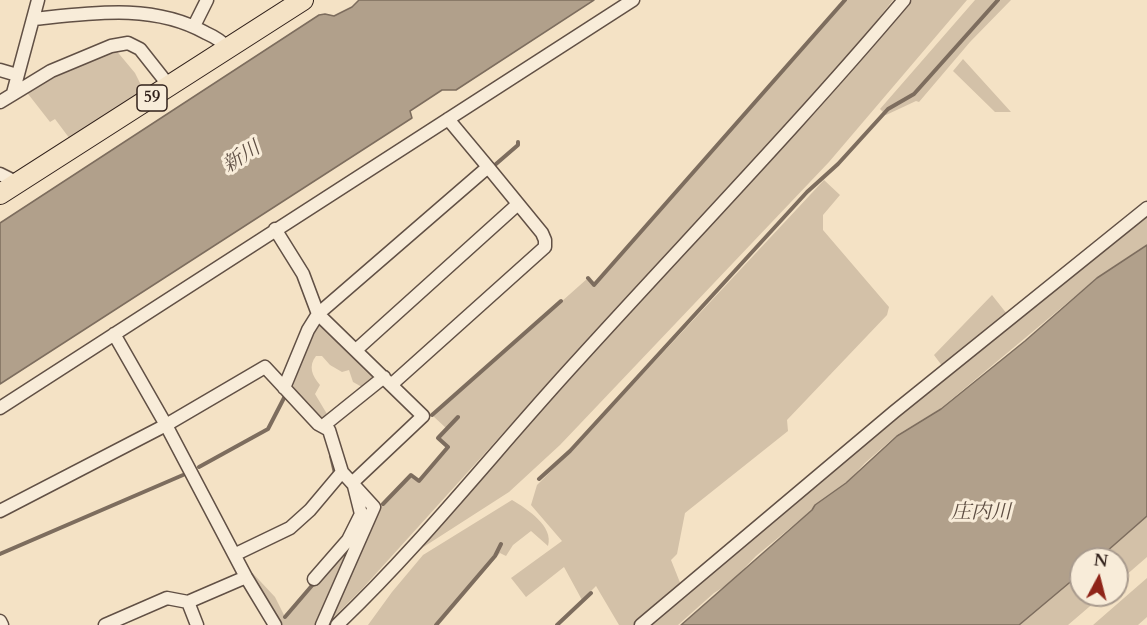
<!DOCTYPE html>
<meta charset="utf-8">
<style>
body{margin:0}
#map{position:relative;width:1147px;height:625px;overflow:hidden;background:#f4e2c5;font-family:Cardo,serif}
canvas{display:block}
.north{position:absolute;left:1069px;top:547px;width:60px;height:60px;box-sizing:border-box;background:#f8ecd9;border:2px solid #a89a8d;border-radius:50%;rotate:7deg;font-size:16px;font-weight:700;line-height:24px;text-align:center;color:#30201a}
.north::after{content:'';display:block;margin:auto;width:21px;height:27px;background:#8f2418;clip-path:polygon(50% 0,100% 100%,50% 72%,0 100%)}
</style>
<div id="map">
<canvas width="1147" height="625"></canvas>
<div class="north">N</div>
</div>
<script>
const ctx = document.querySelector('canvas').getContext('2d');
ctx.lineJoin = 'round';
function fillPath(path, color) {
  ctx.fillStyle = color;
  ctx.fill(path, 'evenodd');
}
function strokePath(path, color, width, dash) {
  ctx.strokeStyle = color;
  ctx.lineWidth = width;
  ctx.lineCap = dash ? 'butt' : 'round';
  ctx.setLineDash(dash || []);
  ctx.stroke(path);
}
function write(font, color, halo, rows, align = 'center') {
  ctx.font = font + ' Cardo,"Noto Serif JP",serif';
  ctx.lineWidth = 6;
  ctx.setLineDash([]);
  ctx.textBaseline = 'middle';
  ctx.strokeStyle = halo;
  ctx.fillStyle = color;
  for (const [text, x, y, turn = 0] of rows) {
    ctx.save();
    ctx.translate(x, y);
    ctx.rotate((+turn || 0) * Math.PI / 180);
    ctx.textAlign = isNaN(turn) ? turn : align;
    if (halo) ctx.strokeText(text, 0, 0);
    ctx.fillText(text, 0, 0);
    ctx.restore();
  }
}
fillPath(new Path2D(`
 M845,0H893L847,59L571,358L362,589L327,624L375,512L411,475L419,481L447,447L438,438L446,428L433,416L588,278L594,285Z
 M912,0H967L829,162L560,445L509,492L411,555L581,364L855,66Z
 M975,0H1011L970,42L919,102L916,101L886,115L880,109Z
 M115,49L135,73L144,91L70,139L55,119L50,122L25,90L55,73Z
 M963,59L1011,112H995L953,71Z
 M824,180L840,195L823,215V230L889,307L887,315L787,420L788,431L685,513L677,554L671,560L681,585L637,625H619L596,586L582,600L564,567L526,597L511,578L562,541L531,505L537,485L571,451Z
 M1147,215V244L1097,278L940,409L897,435L865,463L846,483L815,505L812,510L756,556L730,583L714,593L678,625H649L886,425Z
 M992,295L1007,314L943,367L934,355Z
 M319,326H325L373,374V378L362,387L353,382L349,370L342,372L330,365L322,356H316C308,366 312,376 320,385L315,394L327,414L324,422L292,389L312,333Z
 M512,500C527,509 554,526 548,546L531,531L513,545L506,556L500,553L439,625H368L392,592L423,555Z
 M367,511L317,625H280L245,565L275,597L285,617L350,542Z
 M1147,516V557L1117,583V559H1098Z
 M1081,573V595H1103L1068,625H1019Z
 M1147,578V617L1138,625H1093Z`), '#d3c1a8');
const water = new Path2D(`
 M359,0H594L456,90H442L410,111L412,118L0,384V223L319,15L325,14L334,16L352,7Z
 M1147,245V516L1098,559H1081V573L1019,625H681L812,510L815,505L846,483L897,436L941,409L1025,341L1097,278Z`);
fillPath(water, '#b1a08b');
strokePath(water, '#7d6d5e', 1.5);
strokePath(new Path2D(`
 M496,164L518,145V142
 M588,278L594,285L845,0
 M432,415L561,301
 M331,456L335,473
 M199,467L268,429L285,396L286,397
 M539,479L570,451L807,192L838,164L888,109L914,94L998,0
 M383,504L411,475L419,481L448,447L438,438L458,417
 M0,554L183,475
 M285,617L315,582
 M436,625L495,556L501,544
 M557,625L591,593`), '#7d6d5e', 4);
const minor = new Path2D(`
 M33,19C91,13 153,3 206,33C215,37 222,41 229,49
 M194,26L207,0
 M0,70L17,75
 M13,93L38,0
 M0,102L51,71L111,46L128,43L140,49L170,87
 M0,174L18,183
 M275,229L303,274L318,314L423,416L352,483
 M114,334L166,425L246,577L275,625
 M356,350L518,204
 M391,385L545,247V240L542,233L488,167
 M284,388L308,330L318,314L488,167L448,119
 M0,408L633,0
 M323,426L384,377
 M0,511L166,425L265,367L318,424L329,430L342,472L374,507L322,625
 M236,554L290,528L310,510L342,472
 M314,579L348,540L361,514L354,486
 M188,602L197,625
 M0,621L2,625
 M105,625L167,598L188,602L246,577
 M337,625C423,543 497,448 578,360C687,240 799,124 904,0
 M641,625L894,412L1147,208`);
const primary = new Path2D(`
 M0,194L303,0`);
strokePath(minor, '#615045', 15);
strokePath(primary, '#30201a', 22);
strokePath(minor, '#f8ecd9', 12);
strokePath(primary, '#f4e2c5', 20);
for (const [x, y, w] of [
 [152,98,30]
]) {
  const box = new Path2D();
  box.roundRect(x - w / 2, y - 13, w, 26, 4.5);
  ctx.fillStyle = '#f8ecd9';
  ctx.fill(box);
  strokePath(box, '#30201a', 1.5);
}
write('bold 16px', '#30201a', null, [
 ["59",152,98]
]);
write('italic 20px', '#5d4d42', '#f8ecd9', [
 ["新川",242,158,-33],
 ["庄内川",981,513]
]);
</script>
